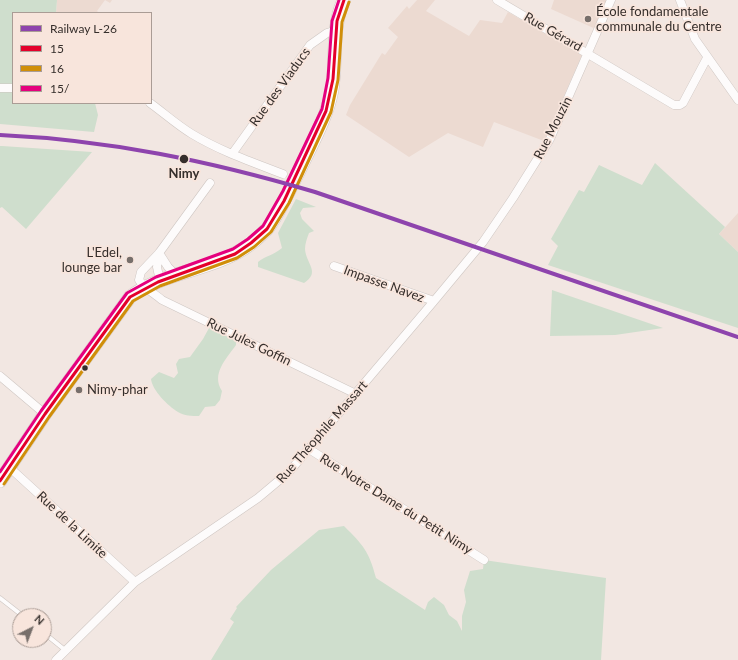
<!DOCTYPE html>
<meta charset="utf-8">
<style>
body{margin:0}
#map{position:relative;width:738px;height:660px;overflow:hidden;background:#f2e7e2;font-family:Lato,sans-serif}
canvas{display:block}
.legend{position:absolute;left:12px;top:12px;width:140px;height:92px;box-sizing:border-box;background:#f8e5dc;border:1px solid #aa9c95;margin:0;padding:5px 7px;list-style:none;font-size:12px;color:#352e2b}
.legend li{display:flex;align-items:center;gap:8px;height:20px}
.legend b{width:20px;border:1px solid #aa9c95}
.north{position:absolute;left:12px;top:608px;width:40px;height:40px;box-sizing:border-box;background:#f8e5dc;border:1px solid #aa9c95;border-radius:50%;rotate:42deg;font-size:11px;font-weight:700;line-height:16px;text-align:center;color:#352e2b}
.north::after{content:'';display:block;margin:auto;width:14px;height:18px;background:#776f6b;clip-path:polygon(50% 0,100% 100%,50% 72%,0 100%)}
</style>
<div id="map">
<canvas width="738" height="660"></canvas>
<ul class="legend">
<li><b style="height:5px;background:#8e44ad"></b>Railway L-26</li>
<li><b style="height:5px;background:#e4002b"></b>15</li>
<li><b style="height:5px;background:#d08e09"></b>16</li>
<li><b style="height:5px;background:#e5007d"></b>15/</li>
</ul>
<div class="north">N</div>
</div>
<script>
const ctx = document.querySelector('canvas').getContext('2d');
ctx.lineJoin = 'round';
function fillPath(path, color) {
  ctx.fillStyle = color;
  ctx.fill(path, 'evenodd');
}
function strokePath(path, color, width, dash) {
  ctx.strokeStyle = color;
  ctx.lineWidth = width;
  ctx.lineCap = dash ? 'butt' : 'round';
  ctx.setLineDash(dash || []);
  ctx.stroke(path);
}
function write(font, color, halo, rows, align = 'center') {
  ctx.font = font + ' Lato,sans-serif';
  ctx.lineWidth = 3.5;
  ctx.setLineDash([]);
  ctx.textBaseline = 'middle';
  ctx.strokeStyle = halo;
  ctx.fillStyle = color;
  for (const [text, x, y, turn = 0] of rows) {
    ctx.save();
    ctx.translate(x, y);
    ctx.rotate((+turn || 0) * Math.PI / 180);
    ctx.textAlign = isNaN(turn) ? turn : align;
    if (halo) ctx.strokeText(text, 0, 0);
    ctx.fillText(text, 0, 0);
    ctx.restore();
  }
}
fillPath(new Path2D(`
 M57,0H112L110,3L105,0L97,11L99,13H56Z
 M417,0H435L426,11L469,36L480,20L502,23L508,12L582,55L544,141L494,122L483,147L448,133L409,157L346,115L350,105L382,53L385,55L398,37L388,28L407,6L409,9Z
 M554,0H611L598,30L551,9Z
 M738,213V252L719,234Z`), '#ecdad1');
fillPath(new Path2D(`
 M0,0H57L56,13H13V103H95L98,115L94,132L0,124Z
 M0,146H2L92,152L26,229L2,207L0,208Z
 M655,163L725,227L719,234L738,252V328L548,265L558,246L551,239L579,190L584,192L599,165L642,185Z
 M296,199L316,207L303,208L300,213L302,219L314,231L309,233C307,238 305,244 305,249C306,264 321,272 304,283L258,267V262C265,256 274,255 282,248L278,233Z
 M552,290L663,328L615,335L550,336Z
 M209,328L236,341V345C226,359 211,374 222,391L220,400L215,406L205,407L199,416C192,416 184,416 178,412C168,406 152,390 151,379L159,372L174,378L178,373L176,364L179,359L190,357L203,339Z
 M344,526C363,545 369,551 376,578L425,610L428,602L434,597L444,605L449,615L457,621L462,631V616L466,602L464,590L470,571L483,569L484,560L606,578L601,660H211L234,622L230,619L237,608L236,607L271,570L319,530Z`), '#cfdecd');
const lane = new Path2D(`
 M0,598L23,616
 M44,633L65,650`);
const street = new Path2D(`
 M497,0L674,105H680L683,103L707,58
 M680,0L695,39L738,100
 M0,88H13
 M150,103C164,113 177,125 192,134C220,151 252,162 283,174
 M232,154L310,45L327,33L337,30
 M210,183L159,253L141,272L139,280C145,289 154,293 162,300L356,394
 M159,253L168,267L177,276
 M159,253L157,267L160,281
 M334,266L434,301
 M0,376L45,414
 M309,449L484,560
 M9,467L135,582
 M56,660L135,582L258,498L289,472L434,301L483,242L513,198L550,139L611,0`);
const primary = new Path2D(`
 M0,481L45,414L130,297C164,271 213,271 249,245C255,241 261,235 267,229C280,212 289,190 299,171C311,145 327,118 332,90C337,61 331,27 344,0`);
strokePath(lane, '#cec6c2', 5);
strokePath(street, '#cec6c2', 9);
strokePath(primary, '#cec6c2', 14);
strokePath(lane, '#fdfbfb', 4);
strokePath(street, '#fdfbfb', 8);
strokePath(primary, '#fdfbfb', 13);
strokePath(new Path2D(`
 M0,481L45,414L130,297L158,282L235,254L251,243L267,229L284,201L326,111L333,79L337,21L344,0`), '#e4002b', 3);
strokePath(new Path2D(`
 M4,484L49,417L133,301L160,286L237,258L254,247L271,232L289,203L331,112L338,80L342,22L349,2`), '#d08e09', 3);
strokePath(new Path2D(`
 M0,472L41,411L127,293L156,277L233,249L248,239L263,226L283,191L322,109L328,78L332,21L339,0`), '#e5007d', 3);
strokePath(new Path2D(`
 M0,135C109,140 210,161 315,192L738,337`), '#8e44ad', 4);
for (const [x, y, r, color] of [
 [588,19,4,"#776f6b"],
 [184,159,5,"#352e2b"],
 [130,260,4,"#776f6b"],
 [85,368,3.5,"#352e2b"],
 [79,390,4,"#776f6b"]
]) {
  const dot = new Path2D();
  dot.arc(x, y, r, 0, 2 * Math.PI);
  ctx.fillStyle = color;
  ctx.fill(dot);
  strokePath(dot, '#f8e5dc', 1.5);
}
write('13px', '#352e2b', '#f8e5dc', [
 ["École fondamentale",596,12],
 ["communale du Centre",596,27],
 ["L'Edel,",122,253,"right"],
 ["lounge bar",122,268,"right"],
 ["Nimy-phar",87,390]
], 'left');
write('13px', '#352e2b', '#f8e5dc', [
 ["Rue Gérard",553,32,30],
 ["Rue des Viaducs",280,87,-54],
 ["Rue Mouzin",553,128,-63],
 ["Impasse Navez",384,284,20],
 ["Rue Jules Goffin",249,342,26],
 ["Rue Théophile Massart",322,432,-49],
 ["Rue Notre Dame du Petit Nimy",396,504,32],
 ["Rue de la Limite",72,525,43]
]);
write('bold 13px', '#352e2b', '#f8e5dc', [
 ["Nimy",184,174]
]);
</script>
